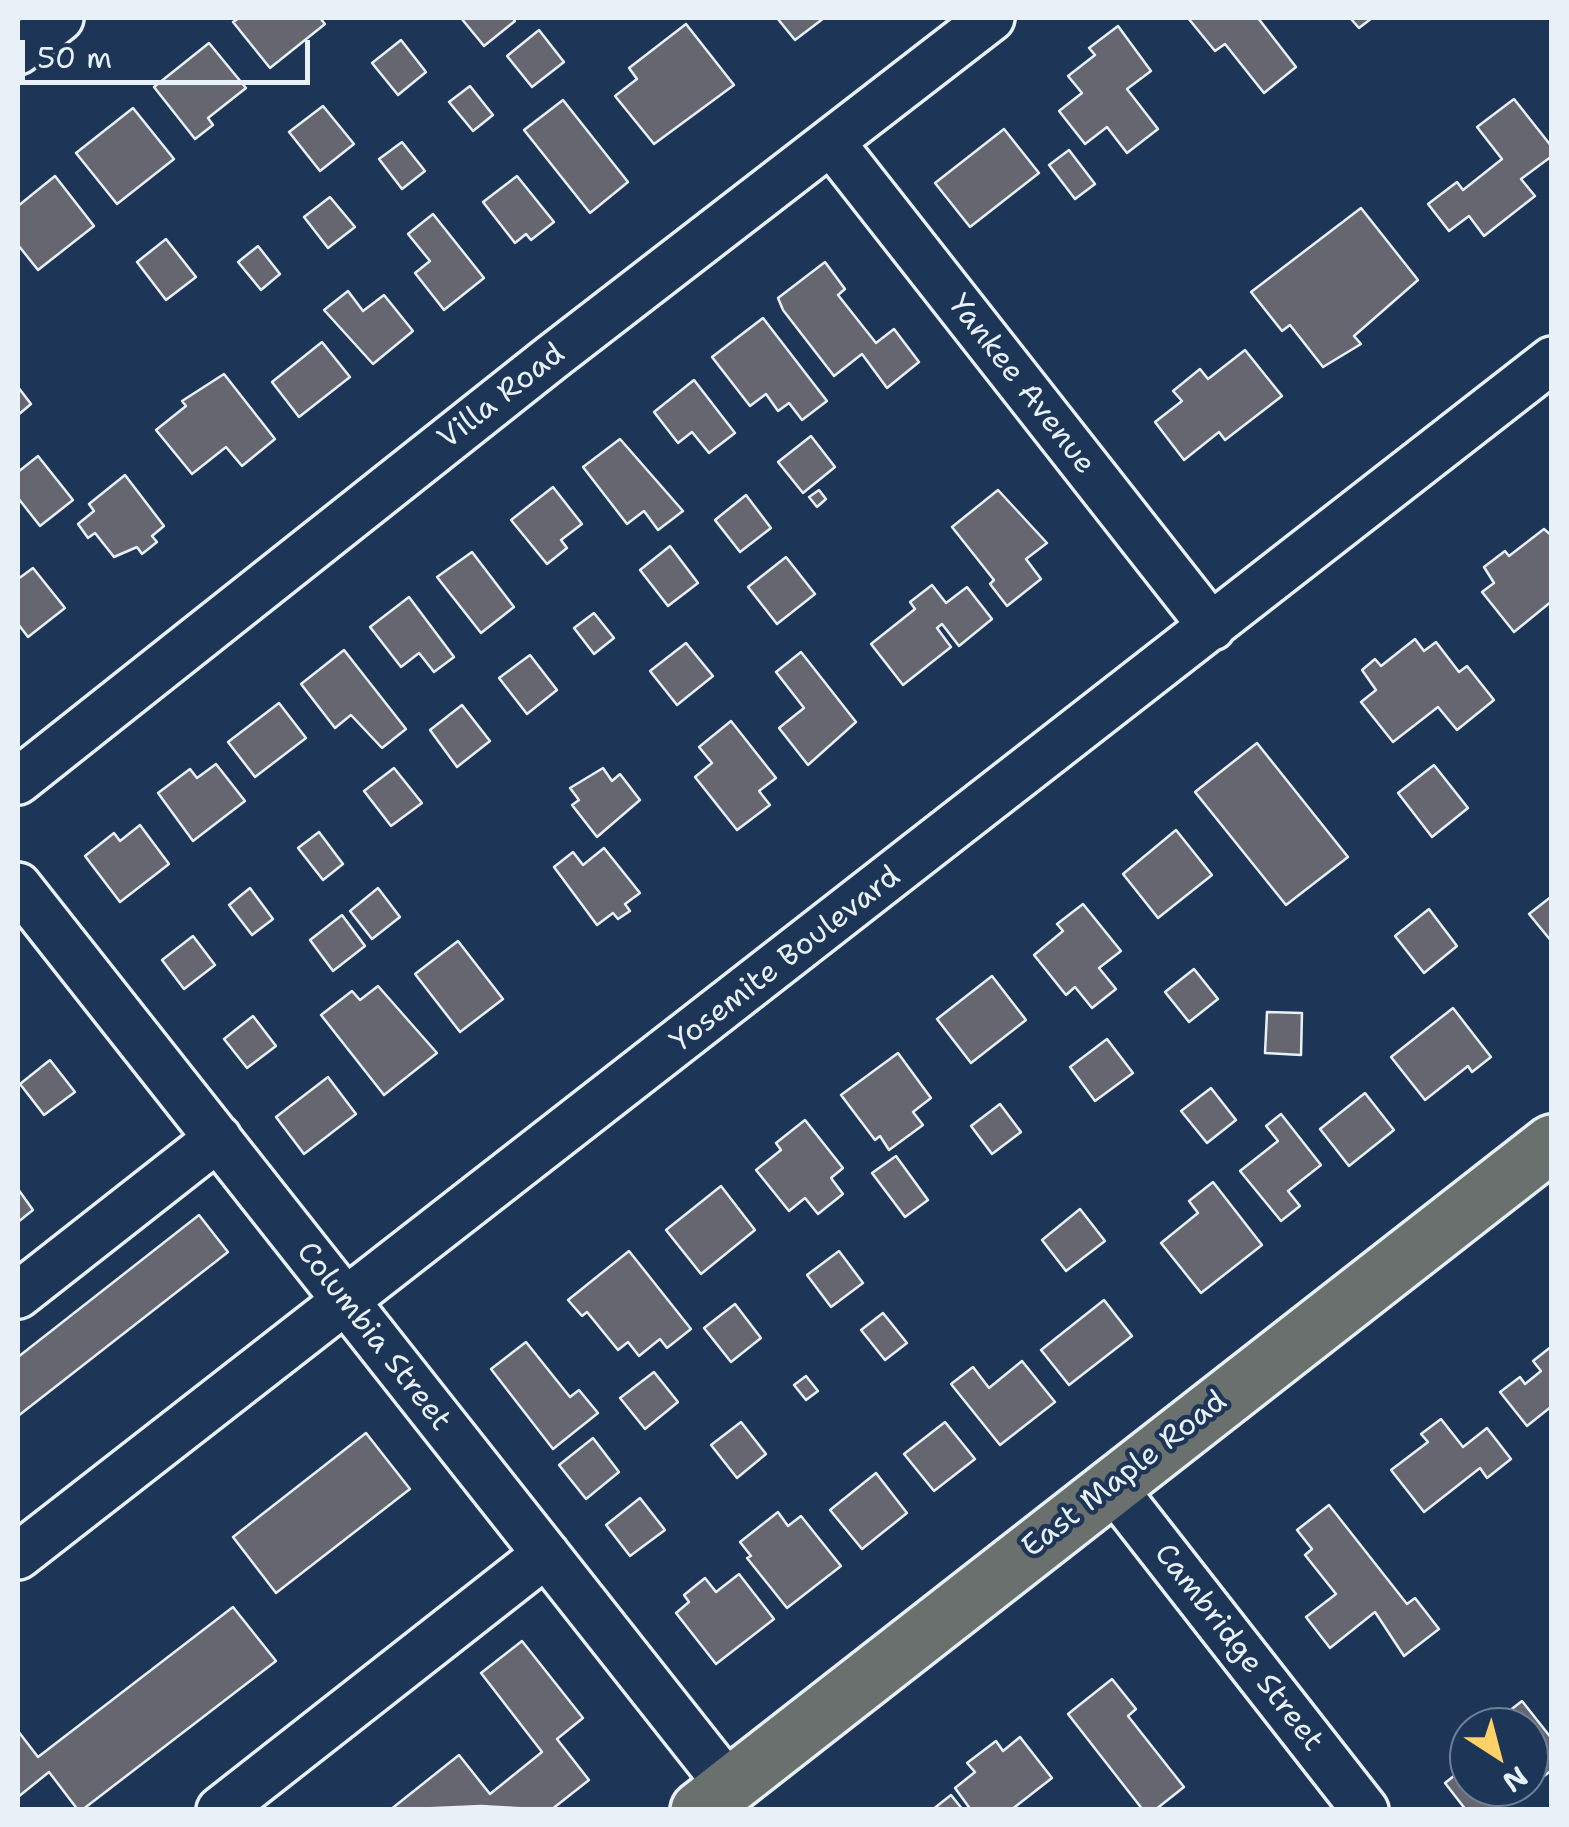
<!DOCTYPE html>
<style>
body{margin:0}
#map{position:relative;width:1569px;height:1827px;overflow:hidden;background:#1d3557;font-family:"Shantell Sans",sans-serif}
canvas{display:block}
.frame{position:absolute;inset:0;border:20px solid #e8f1f8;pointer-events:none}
.north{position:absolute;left:1449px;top:1707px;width:100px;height:100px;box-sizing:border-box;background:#1d3557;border:2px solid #6e8097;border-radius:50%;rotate:144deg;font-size:28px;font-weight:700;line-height:40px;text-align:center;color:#e8f1f8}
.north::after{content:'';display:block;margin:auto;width:35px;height:45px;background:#ffd166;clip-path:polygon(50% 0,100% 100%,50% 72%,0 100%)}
.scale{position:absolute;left:20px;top:40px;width:290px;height:45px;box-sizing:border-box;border:5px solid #e8f1f8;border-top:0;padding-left:12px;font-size:30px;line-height:35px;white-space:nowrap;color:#e8f1f8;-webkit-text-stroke:8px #1d3557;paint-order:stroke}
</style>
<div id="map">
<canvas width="1569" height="1827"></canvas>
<div class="frame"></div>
<div class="north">N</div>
<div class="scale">50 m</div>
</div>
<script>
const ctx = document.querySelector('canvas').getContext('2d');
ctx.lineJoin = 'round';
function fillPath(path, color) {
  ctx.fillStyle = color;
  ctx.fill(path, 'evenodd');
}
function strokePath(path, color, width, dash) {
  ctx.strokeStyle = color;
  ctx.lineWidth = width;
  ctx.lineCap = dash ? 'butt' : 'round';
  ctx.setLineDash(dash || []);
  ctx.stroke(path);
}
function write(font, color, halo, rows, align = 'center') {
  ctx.font = font + ' "Shantell Sans",sans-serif';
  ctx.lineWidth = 9;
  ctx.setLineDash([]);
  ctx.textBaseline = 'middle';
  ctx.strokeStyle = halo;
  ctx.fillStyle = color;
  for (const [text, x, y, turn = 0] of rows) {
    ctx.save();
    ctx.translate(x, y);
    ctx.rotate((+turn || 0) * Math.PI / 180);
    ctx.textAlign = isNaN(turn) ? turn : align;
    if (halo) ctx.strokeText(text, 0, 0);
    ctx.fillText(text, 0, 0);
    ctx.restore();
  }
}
const building = new Path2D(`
 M239,18H320L325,24L270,68L233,22Z
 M461,18H513L515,21L484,46Z
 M777,18H824L795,40Z
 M1188,18H1258L1296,67L1264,93L1225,44L1215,51Z
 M1350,18H1372L1359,28Z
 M686,24L734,85L654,144L615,96L637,79L629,68Z
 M1118,26L1151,71L1127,89L1158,129L1127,153L1107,127L1085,144L1059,111L1082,93L1068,76L1095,55L1089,48Z
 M539,30L564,62L532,87L507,56Z
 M401,40L426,72L398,95L372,63Z
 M209,43L246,88L208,118L213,125L195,139L154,87Z
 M470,86L493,115L473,131L449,102Z
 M1514,99L1552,147V156L1521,179L1535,196L1484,236L1469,216L1449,231L1428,204L1457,182L1463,190L1502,159L1477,127Z
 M563,100L628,182L590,213L524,130Z
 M323,106L354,144L320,171L289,132Z
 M133,108L174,159L117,204L76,153Z
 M1004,129L1039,173L970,227L935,183Z
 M402,142L425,171L402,189L379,159Z
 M1069,150L1095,184L1075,199L1049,165Z
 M55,176L94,226L38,270L18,245V206Z
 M517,176L554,222L531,240L526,234L515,243L483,202Z
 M330,197L355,227L328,248L304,217Z
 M1361,208L1418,280L1354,336L1361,344L1323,367L1290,325L1282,331L1251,292Z
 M433,214L484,278L444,310L415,273L430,261L408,234Z
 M166,239L196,277L166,300L137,262Z
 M258,246L280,274L261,290L238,262Z
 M825,262L845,289L838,295L876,343L894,329L919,362L887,388L862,354L834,376L783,310L778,298Z
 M348,291L363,311L384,295L413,331L373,364L324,310Z
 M763,318L827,401L802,420L789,403L778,411L766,394L750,406L712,357Z
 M322,342L350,377L299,417L272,382Z
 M1245,350L1282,396L1225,440L1219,432L1184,460L1155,422L1182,401L1173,391L1200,369L1208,379Z
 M224,374L275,439L242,466L226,447L192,474L156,430L186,406L182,401Z
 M694,380L735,433L709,453L692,432L678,443L654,412Z
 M18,387L31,404L18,415Z
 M811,436L835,467L803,493L778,462Z
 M620,439L683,511L658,530L644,511L627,524L583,467Z
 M38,456L73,500L40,526L18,498V472Z
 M125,475L164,526L152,536L157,542L142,554L137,547L114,557L95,533L88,538L78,524L94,511L89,504Z
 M553,487L582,524L561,540L567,548L547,564L511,520Z
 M819,490L826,499L817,507L809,497Z
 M998,490L1047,543L1026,559L1041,579L1007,606L990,584L994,580L952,527Z
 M746,495L771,528L740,552L715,520Z
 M1544,529L1552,536V601L1514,632L1482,592L1494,583L1484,567L1505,551L1509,556Z
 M670,546L698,583L668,606L640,570Z
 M472,552L514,607L481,633L437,577Z
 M786,557L815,594L777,624L748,587Z
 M33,568L65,608L28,637L18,624V579Z
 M932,585L946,603L967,587L992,619L959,646L942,624L937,628L951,647L903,685L871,644L915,609L910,602Z
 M409,597L454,657L434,672L419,653L401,667L370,627Z
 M594,613L614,638L594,654L574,628Z
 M1415,639L1424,651L1436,642L1459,672L1467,666L1494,700L1457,730L1438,707L1393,742L1361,702L1376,690L1362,670L1375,659L1381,666Z
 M686,643L713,676L677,705L650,671Z
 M344,650L406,729L382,748L351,715L335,728L301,684Z
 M801,652L856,722L808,765L779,728L804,708L776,672Z
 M530,655L557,690L527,714L499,678Z
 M279,703L306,738L255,777L228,742Z
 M462,705L490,741L457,767L430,730Z
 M731,721L776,778L759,791L770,805L737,830L695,777L712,763L699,747Z
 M1257,743L1348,857L1286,905L1195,792Z
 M216,764L245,801L193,841L158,793L190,769L197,778Z
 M1434,765L1468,808L1432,837L1398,793Z
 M394,768L422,803L391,826L364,791Z
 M603,768L612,781L620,774L640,800L597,837L572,805L579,800L570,788Z
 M140,825L169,864L120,902L85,856L114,833L120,841Z
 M1176,830L1212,875L1158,918L1123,874Z
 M319,832L343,864L323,880L298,848Z
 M604,848L640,893L625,904L630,911L618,919L613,913L597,925L554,867L573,852L583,865Z
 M250,888L273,919L252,935L229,905Z
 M378,888L400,917L372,939L350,911Z
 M1552,896V942L1529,914Z
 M1083,904L1121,951L1099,968L1116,989L1092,1008L1075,987L1066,995L1034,955L1063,931L1057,924Z
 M1429,909L1457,946L1424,973L1395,936Z
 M342,915L365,946L333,971L310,940Z
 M193,936L215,965L184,989L162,960Z
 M458,941L503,999L460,1032L415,974Z
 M1194,969L1218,999L1189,1022L1165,992Z
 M992,976L1026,1020L971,1063L937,1019Z
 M378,986L437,1053L384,1095L321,1015L352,991L360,1000Z
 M1453,1008L1491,1057L1472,1072L1468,1066L1425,1100L1391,1057Z
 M1267,1012L1302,1013L1301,1055L1265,1053Z
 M253,1016L276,1046L247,1068L224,1039Z
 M1107,1039L1133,1073L1095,1101L1070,1067Z
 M898,1053L931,1098L913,1112L923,1125L889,1150L880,1136L875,1140L841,1095Z
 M50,1060L75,1092L44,1115L20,1084Z
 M328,1077L356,1114L304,1154L276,1117Z
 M1211,1088L1236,1120L1207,1143L1181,1111Z
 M1365,1093L1394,1130L1349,1166L1320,1129Z
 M1000,1104L1021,1132L992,1154L971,1126Z
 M1281,1114L1321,1165L1288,1191L1300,1206L1281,1221L1240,1171L1278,1141L1266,1126Z
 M805,1120L843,1168L831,1178L843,1194L818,1214L805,1198L789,1211L756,1170L781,1150L776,1143Z
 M896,1156L928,1200L905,1217L872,1173Z
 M1213,1182L1262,1245L1201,1293L1161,1243L1198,1213L1189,1201Z
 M721,1186L755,1230L701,1274L666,1230Z
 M18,1189L33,1210L18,1222Z
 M1080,1209L1105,1241L1066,1271L1042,1240Z
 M199,1215L228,1252L18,1416V1357Z
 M629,1251L691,1329L667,1348L660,1339L639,1356L628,1342L618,1350L587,1312L582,1316L568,1300Z
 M839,1251L863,1283L831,1307L807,1275Z
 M1104,1300L1132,1336L1069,1385L1041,1350Z
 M735,1304L761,1338L731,1362L704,1328Z
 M883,1313L907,1343L885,1360L861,1330Z
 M526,1342L570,1397L579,1390L598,1413L553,1449L491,1369Z
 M1552,1346V1406L1527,1426L1500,1392L1520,1377L1525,1384L1541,1371L1533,1361Z
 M1022,1361L1055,1402L1000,1445L951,1384L973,1367L989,1388Z
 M654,1372L678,1402L645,1429L620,1398Z
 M806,1376L818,1391L806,1400L794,1385Z
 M1441,1419L1463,1447L1487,1428L1511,1459L1487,1478L1480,1468L1424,1512L1391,1470L1428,1442L1421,1434Z
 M741,1422L766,1454L737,1478L711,1445Z
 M945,1422L975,1459L934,1491L904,1454Z
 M366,1433L410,1489L276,1593L233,1537Z
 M593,1438L619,1472L586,1499L559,1465Z
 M876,1473L907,1513L862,1549L830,1510Z
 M640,1498L665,1530L630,1556L606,1525Z
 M1329,1505L1407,1604L1415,1598L1439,1629L1404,1656L1375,1612L1330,1648L1306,1617L1336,1594L1305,1555L1312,1549L1297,1530Z
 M778,1512L788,1526L801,1516L841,1566L787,1608L747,1558L751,1556L740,1542Z
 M739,1574L774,1619L716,1664L676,1613L689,1602L684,1595L705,1578L716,1592Z
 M233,1607L276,1661L82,1810H78L49,1772L18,1797V1731L38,1757Z
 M522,1641L583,1718L557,1739L589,1780L551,1810L481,1806L390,1810L459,1755L490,1794L542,1752L481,1673Z
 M1112,1679L1136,1709L1128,1716L1184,1787L1155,1810H1143L1068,1714Z
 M1522,1701L1552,1739V1770L1535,1783L1529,1776V1727L1490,1726Z
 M1020,1737L1052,1778L1011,1810H971L955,1788L975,1772L967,1763L996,1741L1003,1751Z
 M1469,1764V1787H1515L1495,1802L1498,1810H1466L1445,1783Z
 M951,1795L963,1810H932Z`);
fillPath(building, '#666670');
strokePath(building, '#e8f1f8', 2.5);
const minor = new Path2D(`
 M18,51L60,18
 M831,142L1212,627
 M18,781L551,358L991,18
 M18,886L729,1786
 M18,1295L218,1138
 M1111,1485L1365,1810
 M18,1556L1552,360
 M220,1810L546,1554`);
const major = new Path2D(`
 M699,1810L1552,1143`);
strokePath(minor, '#e8f1f8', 52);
strokePath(major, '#e8f1f8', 62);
strokePath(minor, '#1d3557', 45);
strokePath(major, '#6a706d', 55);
write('30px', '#e8f1f8', '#1d3557', [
 ["Yankee Avenue",1021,385,52],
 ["Villa Road",502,397,-38],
 ["Yosemite Boulevard",786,960,-38],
 ["Columbia Street",373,1337,52],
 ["East Maple Road",1125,1475,-38],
 ["Cambridge Street",1238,1648,52]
]);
</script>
